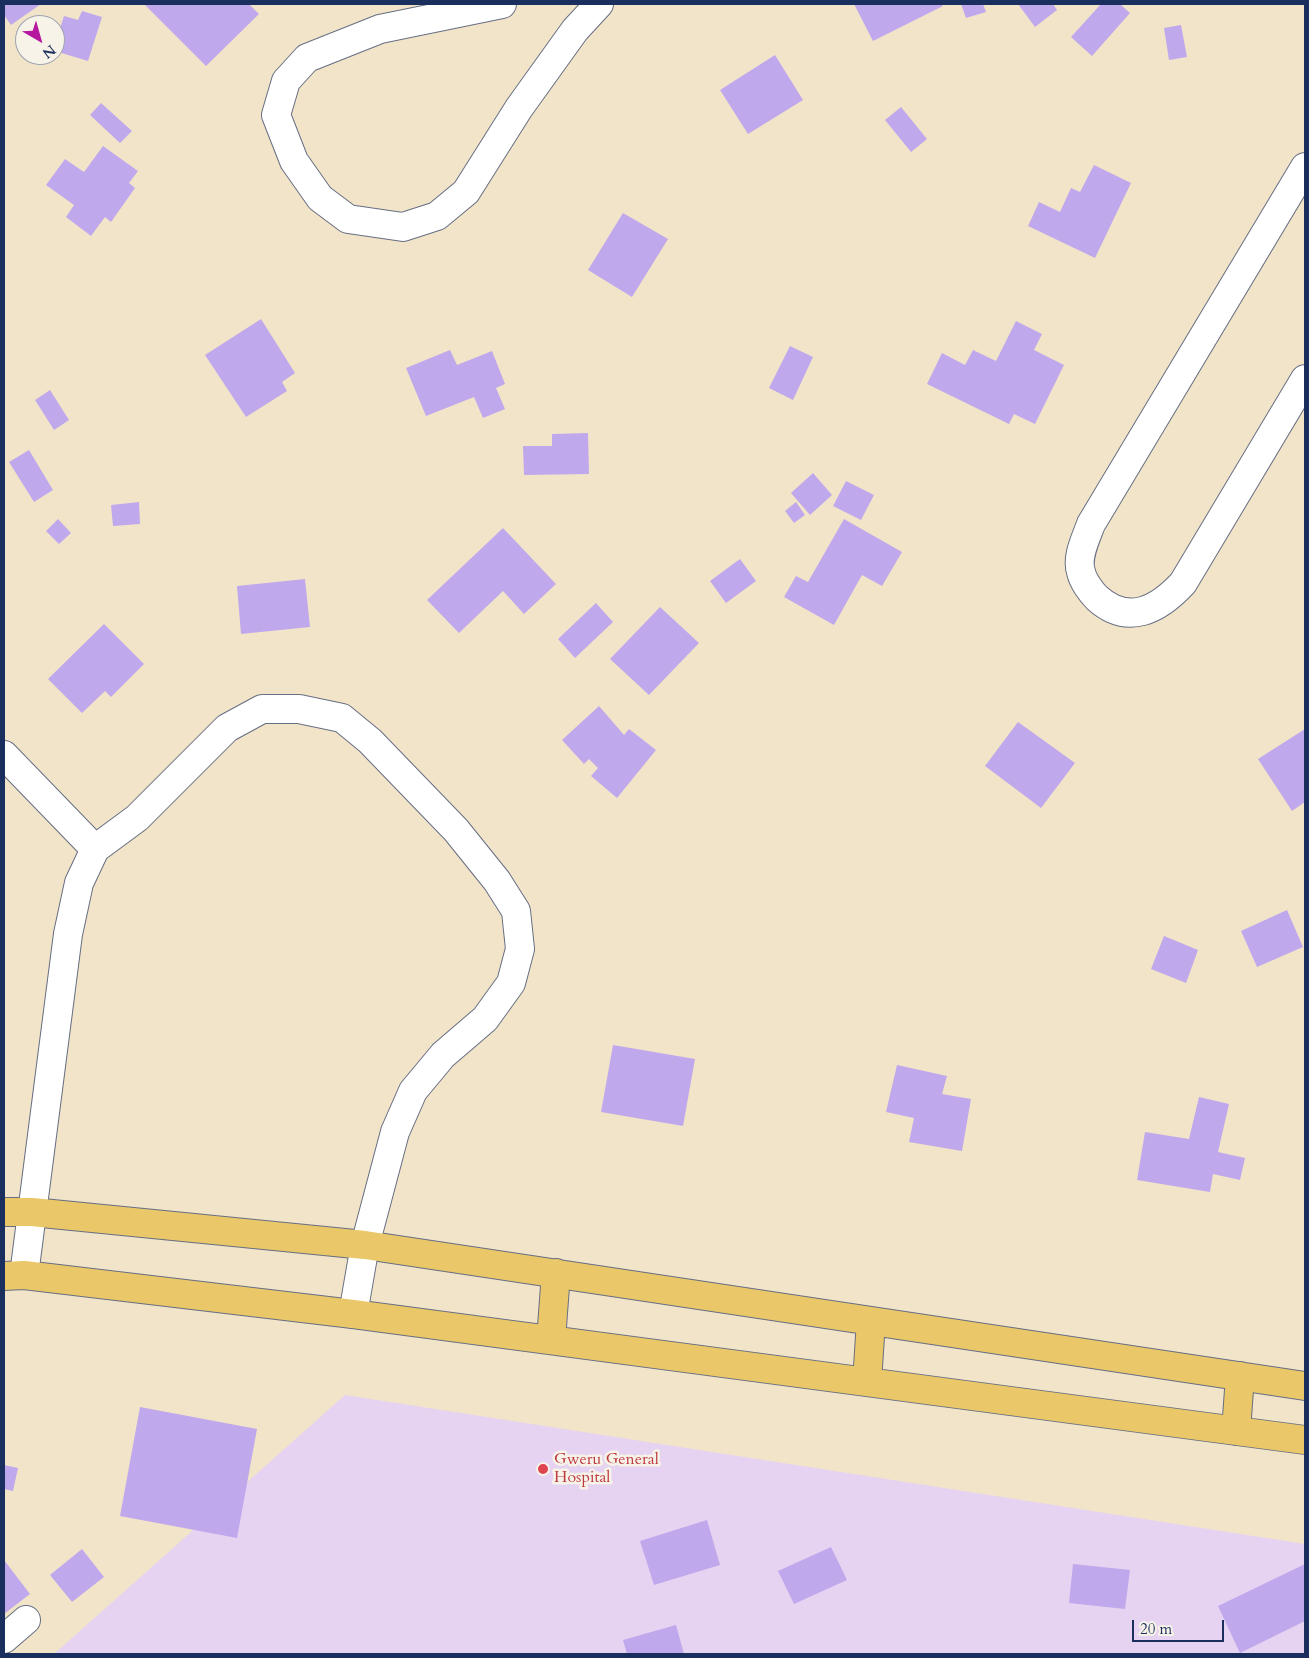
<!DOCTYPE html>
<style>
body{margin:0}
#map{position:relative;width:1309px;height:1658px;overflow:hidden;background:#f2e4c9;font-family:Cardo,serif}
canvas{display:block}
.frame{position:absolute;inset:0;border:5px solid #1b2f5e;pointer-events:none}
.north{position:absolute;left:15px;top:15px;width:50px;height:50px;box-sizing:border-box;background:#f7f3e8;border:1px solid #9fa5b1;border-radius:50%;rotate:142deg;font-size:14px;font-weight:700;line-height:20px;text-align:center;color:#1b2f5e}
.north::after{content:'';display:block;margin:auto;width:18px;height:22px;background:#b5179e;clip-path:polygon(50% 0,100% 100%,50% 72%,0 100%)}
.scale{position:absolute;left:1132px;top:1620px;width:92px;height:22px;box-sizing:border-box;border:2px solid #1b2f5e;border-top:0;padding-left:6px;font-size:15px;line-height:18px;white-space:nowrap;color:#1b2f5e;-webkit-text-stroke:4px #f7f3e8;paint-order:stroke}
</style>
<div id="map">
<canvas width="1309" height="1658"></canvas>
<div class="frame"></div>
<div class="north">N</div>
<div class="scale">20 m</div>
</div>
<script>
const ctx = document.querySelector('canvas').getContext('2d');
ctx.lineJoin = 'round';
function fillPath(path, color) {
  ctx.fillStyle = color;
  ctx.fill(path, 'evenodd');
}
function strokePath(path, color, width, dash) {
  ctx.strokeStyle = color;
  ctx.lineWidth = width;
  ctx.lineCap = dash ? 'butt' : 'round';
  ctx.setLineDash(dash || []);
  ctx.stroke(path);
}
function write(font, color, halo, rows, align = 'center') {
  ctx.font = font + ' Cardo,serif';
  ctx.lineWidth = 5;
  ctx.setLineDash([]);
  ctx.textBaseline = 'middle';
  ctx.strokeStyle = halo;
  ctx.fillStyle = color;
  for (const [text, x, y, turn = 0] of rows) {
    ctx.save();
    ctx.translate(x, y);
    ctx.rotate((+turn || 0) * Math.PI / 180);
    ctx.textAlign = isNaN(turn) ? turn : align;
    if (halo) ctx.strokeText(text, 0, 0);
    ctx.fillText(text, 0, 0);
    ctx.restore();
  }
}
fillPath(new Path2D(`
 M345,1395L1305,1544V1654H54Z`), '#e5d3f1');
fillPath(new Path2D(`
 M4,4H41L11,25L4,15Z
 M144,4H249L259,14L206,66Z
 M854,4H941L943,6L873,41Z
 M961,4H983L986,12L966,18Z
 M1018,4H1053L1057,10L1035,27Z
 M1101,4H1120L1130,13L1092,56L1071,37Z
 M82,11L102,17L88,61L55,51V44L64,16L78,20Z
 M1181,25L1187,57L1169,60L1164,28Z
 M775,55L803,100L748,134L720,90Z
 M101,103L132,131L120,143L90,115Z
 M901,107L927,139L911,152L885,120Z
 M103,146L138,171L129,183L135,188L111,222L105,217L91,236L66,217L74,205L46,185L65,159L84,172Z
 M1094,165L1131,183L1095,258L1028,226L1039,202L1060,212L1071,188L1080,192Z
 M623,213L668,239L632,297L588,270Z
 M261,319L295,373L282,382L287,391L246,417L205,355Z
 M1016,321L1042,334L1034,350L1064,365L1035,424L1014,414L1009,424L927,384L942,353L965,365L973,350L996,361Z
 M790,346L813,357L793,400L769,388Z
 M450,350L457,365L492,351L505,384L496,388L505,409L483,418L474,397L426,416L406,368Z
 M50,390L69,420L54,430L35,400Z
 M588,433L589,474L524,475L523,446H552V434Z
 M29,450L53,490L34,502L9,462Z
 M813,473L832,495L810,515L791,493Z
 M846,481L874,495L861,520L833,506Z
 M139,502L140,524L113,526L111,505Z
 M796,502L805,515L794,523L785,511Z
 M58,519L71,533L59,544L46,531Z
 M844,519L902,552L882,586L862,575L834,625L784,597L796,576L808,582Z
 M503,528L556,584L524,614L503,591L459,633L427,600Z
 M740,559L756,581L726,603L710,581Z
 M305,579L310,627L241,634L237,586Z
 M596,603L613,622L575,658L558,639Z
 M660,607L699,643L649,695L610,659Z
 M104,624L144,664L111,697L105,691L82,713L48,679Z
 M599,706L624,735L629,729L656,750L617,798L591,776L598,768L589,759L584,764L562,740Z
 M1018,722L1075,763L1041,808L985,766Z
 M1305,729V802L1292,811L1258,759Z
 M1287,910L1303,947L1257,967L1241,931Z
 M1164,936L1198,950L1186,983L1151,969Z
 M613,1045L695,1059L683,1126L601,1112Z
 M897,1065L947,1076L942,1094L971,1099L962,1151L909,1142L914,1118L886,1112Z
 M1199,1097L1229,1104L1218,1152L1245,1158L1240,1180L1213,1174L1210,1192L1137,1180L1145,1132L1189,1139Z
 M140,1407L257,1429L237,1538L120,1516Z
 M4,1465L18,1468L13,1491L4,1489Z
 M707,1520L720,1565L654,1585L640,1541Z
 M831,1547L847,1580L794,1604L778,1571Z
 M82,1549L104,1577L72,1602L50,1575Z
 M4,1560L30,1594L4,1614Z
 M1073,1564L1130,1570L1125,1609L1069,1603Z
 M1305,1564V1621L1240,1653L1218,1606Z
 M676,1625L684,1654H627L623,1640Z`), '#c0a8ec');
const street = new Path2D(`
 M502,4L380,29L307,58L286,81L276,115L294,161L320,198L348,219L403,227L437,216L466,192L519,108L575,30L599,4
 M1305,167L1091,524C1086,538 1076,557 1081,572C1083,581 1091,592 1097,598C1128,626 1158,610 1183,583L1305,379
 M4,755L95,849
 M24,1275L68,934L79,883L95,849L137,818L227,728L262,709H299L342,718L370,741L456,830L497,881L516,911L520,949L511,983L485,1019L443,1055L413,1091L395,1132L365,1245L353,1314
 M4,1639L26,1620`);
const highway = new Path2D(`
 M4,1212H32L365,1245L1305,1386
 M4,1276L24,1275L353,1314L1305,1440
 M551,1340L556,1273
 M867,1382L871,1321
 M1236,1431L1240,1376`);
strokePath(street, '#666e83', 30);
strokePath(highway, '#666e83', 30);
strokePath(street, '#fff', 28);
strokePath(highway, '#eac769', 28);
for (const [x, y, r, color] of [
 [543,1469,6,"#e0444e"]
]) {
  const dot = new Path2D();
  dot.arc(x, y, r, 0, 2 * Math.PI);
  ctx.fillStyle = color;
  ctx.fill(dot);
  strokePath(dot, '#f7f3e8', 2);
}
write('16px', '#be3a42', '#f7f3e8', [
 ["Gweru General",554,1460],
 ["Hospital",554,1478]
], 'left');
</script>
